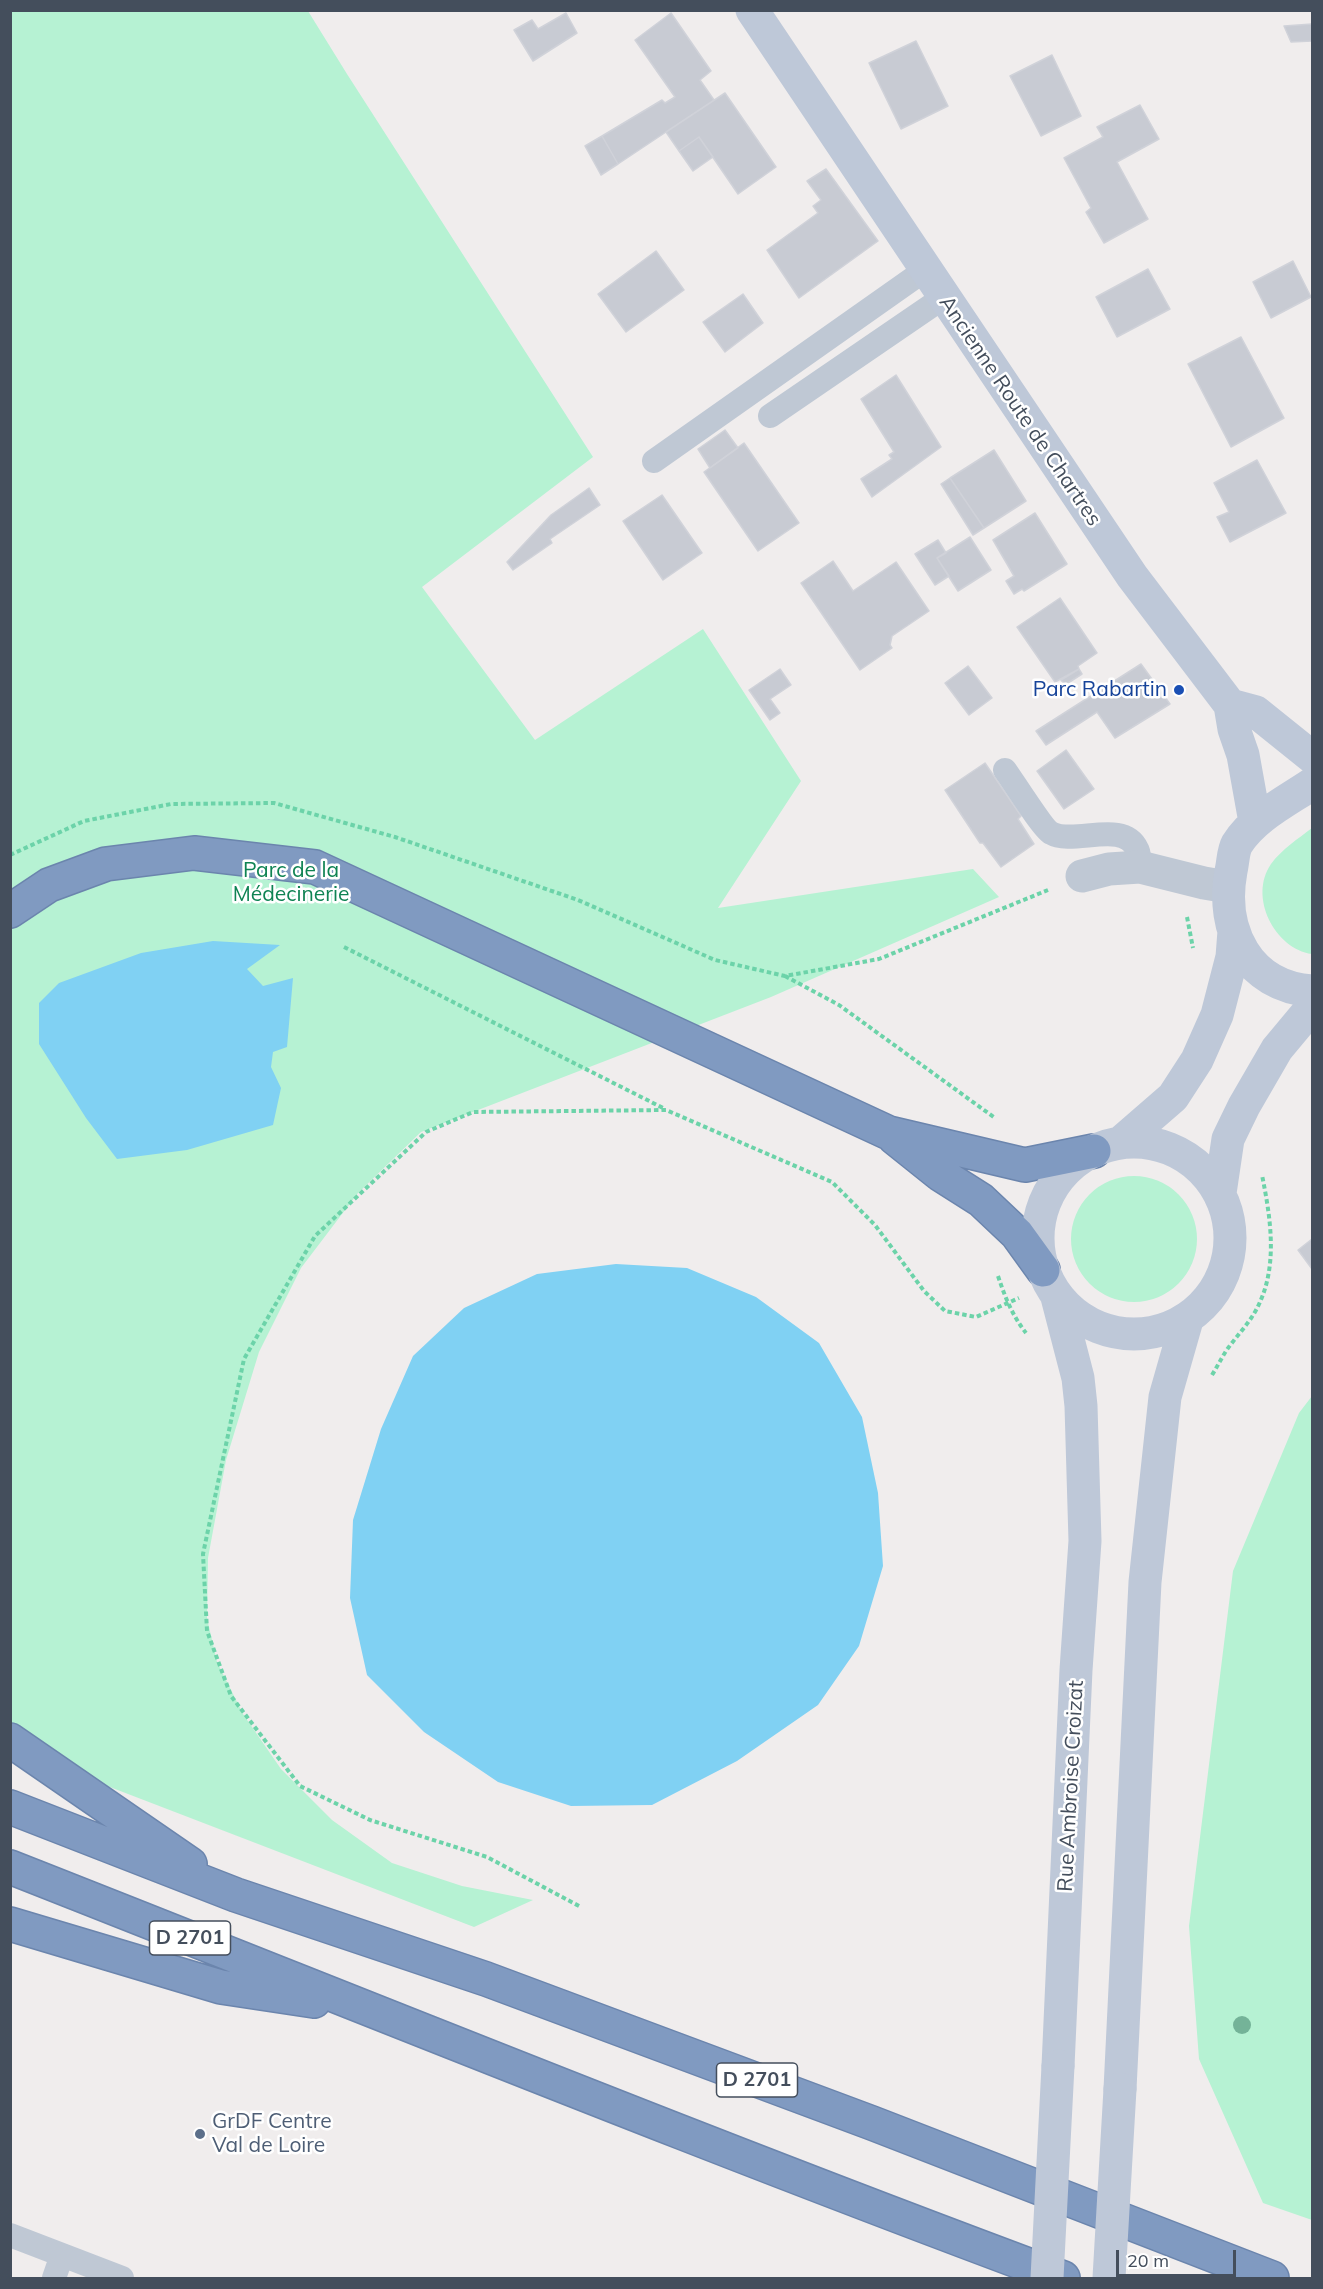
<!DOCTYPE html>
<meta charset="utf-8">
<style>
body{margin:0}
#map{position:relative;width:1323px;height:2289px;overflow:hidden;background:#f0eded;font-family:Mulish,sans-serif}
canvas{display:block}
.frame{position:absolute;inset:0;border:12px solid #444e5c;pointer-events:none}
.scale{position:absolute;left:1116px;top:2250px;width:120px;height:27px;box-sizing:border-box;border:3px solid #444e5c;border-top:0;padding-left:8px;font-size:18px;line-height:21px;white-space:nowrap;color:#444e5c;-webkit-text-stroke:4px #fff;paint-order:stroke}
</style>
<div id="map">
<canvas width="1323" height="2289"></canvas>
<div class="frame"></div>
<div class="scale">20 m</div>
</div>
<script>
const ctx = document.querySelector('canvas').getContext('2d');
ctx.lineJoin = 'round';
function fillPath(path, color) {
  ctx.fillStyle = color;
  ctx.fill(path, 'evenodd');
}
function strokePath(path, color, width, dash) {
  ctx.strokeStyle = color;
  ctx.lineWidth = width;
  ctx.lineCap = dash ? 'butt' : 'round';
  ctx.setLineDash(dash || []);
  ctx.stroke(path);
}
function write(font, color, halo, rows, align = 'center') {
  ctx.font = font + ' Mulish,sans-serif';
  ctx.lineWidth = 5;
  ctx.setLineDash([]);
  ctx.textBaseline = 'middle';
  ctx.strokeStyle = halo;
  ctx.fillStyle = color;
  for (const [text, x, y, turn = 0] of rows) {
    ctx.save();
    ctx.translate(x, y);
    ctx.rotate((+turn || 0) * Math.PI / 180);
    ctx.textAlign = isNaN(turn) ? turn : align;
    if (halo) ctx.strokeText(text, 0, 0);
    ctx.fillText(text, 0, 0);
    ctx.restore();
  }
}
fillPath(new Path2D(`
 M10,11H308L347,74L593,457L422,587L535,740L703,629L801,781L718,908L973,869L999,897L771,997L421,1132L358,1193L301,1268L259,1352L226,1460L208,1558L207,1618L217,1662L243,1714L281,1769L332,1820L392,1863L462,1886L533,1900L474,1927L11,1749Z
 M1312,828V954C1275,949 1248,897 1271,864C1281,850 1299,838 1312,828Z
 M1071 1239a63 63 0 1 1 126 0a63 63 0 1 1-126 0Z
 M1312,1396V2220L1263,2203L1199,2059L1189,1926L1233,1571L1299,1413Z`), '#b6f2d3');
fillPath(new Path2D(`
 M213,941L280,945L247,969L263,986L293,978L287,1047L273,1052L271,1067L281,1088L273,1125L187,1150L117,1159L86,1118L39,1044V1003L59,983L141,953Z
 M616,1264L687,1268L756,1297L819,1343L862,1417L878,1493L883,1566L859,1646L818,1705L737,1761L652,1805L571,1806L498,1782L424,1732L367,1675L350,1598L353,1520L381,1429L413,1356L464,1308L537,1274Z`), '#80d1f3');
const building = new Path2D(`
 M566,13L577,33L533,61L514,30L532,20L538,29Z
 M671,13L711,71L700,80L714,100L618,164L602,136L662,100L665,103L675,97L635,40Z
 M1312,24V41L1291,42L1284,26Z
 M916,41L948,106L901,129L869,63Z
 M1052,55L1081,116L1041,136L1010,76Z
 M725,93L776,167L738,194L699,137L679,151L666,132Z
 M1140,105L1159,139L1117,162L1148,219L1104,243L1086,212L1091,208L1064,158L1103,137L1097,127Z
 M602,136L618,164L601,175L585,146Z
 M699,137L713,157L693,171L679,151Z
 M826,169L878,241L799,298L767,250L818,213L813,206L821,200L807,181Z
 M656,251L684,290L626,332L598,294Z
 M1293,261L1311,297L1271,318L1253,282Z
 M1148,269L1170,309L1117,337L1096,297Z
 M743,294L763,323L725,352L703,322Z
 M1241,337L1284,418L1231,447L1188,364Z
 M896,375L941,447L872,497L861,479L892,459L889,455L894,452L861,399Z
 M725,430L738,448L710,468L698,449Z
 M744,443L799,523L758,551L704,472Z
 M994,450L1026,501L984,528L950,478Z
 M1257,460L1286,513L1230,542L1217,517L1229,512L1214,483Z
 M950,478L984,528L973,535L941,484Z
 M589,488L600,505L550,539L552,543L513,570L507,562L551,515Z
 M662,495L702,553L663,580L623,521Z
 M1035,513L1067,564L1024,591L1022,589L1014,594L1006,581L1014,576L993,540Z
 M970,537L991,570L958,591L937,558Z
 M938,540L946,553L937,558L949,576L935,585L915,554Z
 M833,561L853,591L896,562L929,611L892,636L890,645L892,648L860,670L801,583Z
 M1060,598L1097,653L1078,666L1079,669L1055,682L1017,627Z
 M1141,664L1170,704L1115,738L1097,712L1046,745L1036,731Z
 M968,666L992,698L969,715L945,683Z
 M780,669L791,685L770,699L780,713L770,720L749,690Z
 M1079,669L1082,674L1065,685L1061,680Z
 M1066,750L1094,789L1064,809L1037,771Z
 M985,763L1021,816L1018,819L1034,844L1001,867L983,843H980L945,790Z
 M1312,1239V1269L1298,1250Z`);
fillPath(building, '#c8cbd3');
strokePath(building, '#d0d2d9', 1.5);
const highway = new Path2D(`
 M10,911L49,885L106,864L194,853L315,867L889,1133L1025,1165L1094,1151
 M895,1138L940,1174L981,1200L1017,1234L1043,1270
 M10,1740L190,1864
 M10,1807L236,1895L486,1979L872,2123L1272,2278
 M10,1867C361,2005 710,2147 1063,2278
 M10,1924L221,1987L314,2001`);
strokePath(highway, '#6b85ad', 36);
strokePath(new Path2D(`
 M10,855L84,821L171,804L274,803L395,837L578,900L715,960L785,976L879,959L1048,890
 M1187,917L1193,948
 M344,947L665,1109
 M785,976L839,1005L995,1118
 M998,1276C1005,1297 1012,1315 1026,1333
 M1212,1375C1217,1367 1221,1359 1226,1351C1237,1335 1252,1321 1260,1302C1278,1262 1270,1215 1262,1175
 M579,1906L487,1857L370,1820L300,1786L231,1696L207,1631L203,1554L244,1359L315,1236L426,1132L473,1112L666,1110L832,1182L875,1225L924,1291L945,1311L976,1317L1019,1298`), '#6cd3a9', 4, [4.5, 3]);
strokePath(new Path2D(`
 M770,416L944,297
 M654,461L925,270
 M1005,770C1013,781 1043,829 1051,833C1073,846 1123,819 1137,849C1140,853 1139,862 1140,867
 M10,2235L122,2278
 M54,2278L62,2255`), '#bfc8d4', 24);
strokePath(new Path2D(`
 M1082,876L1109,869L1140,867L1204,883L1228,887`), '#bfc8d4', 33);
strokePath(new Path2D(`
 M752,10L1132,576L1230,705L1234,729L1243,755L1255,822
 M1230,705L1256,712L1312,757
 M1312,784C1287,801 1254,817 1237,844C1233,851 1233,863 1231,871C1220,931 1248,986 1312,991
 M1038 1238a96 96 0 1 1 192 0a96 96 0 1 1-192 0Z
 M1120,1143L1173,1097L1197,1060L1217,1015L1232,957L1234,931
 M1220,1193L1228,1139L1244,1106L1277,1049L1312,1007
 M1057,1297L1078,1378L1081,1406L1085,1541L1076,1670L1058,2066
 M1120,2089L1145,1582L1165,1397L1187,1320`), '#bec8d8', 33);
strokePath(highway, '#809ac1', 33);
strokePath(new Path2D(`
 M1047,2278L1058,2066
 M1109,2278L1120,2089`), '#bec8d8', 33);
ctx.fillStyle = '#74b398';
for (const [x, y] of [
 [1242,2025]
]) {
  ctx.beginPath();
  ctx.arc(x, y, 9, 0, 2 * Math.PI);
  ctx.fill();
}
for (const [x, y, r, color] of [
 [1179,690,6,"#1a4fb4"],
 [200,2134,6,"#5c6f8a"]
]) {
  const dot = new Path2D();
  dot.arc(x, y, r, 0, 2 * Math.PI);
  ctx.fillStyle = color;
  ctx.fill(dot);
  strokePath(dot, '#fff', 2);
}
for (const [x, y, w] of [
 [190,1938,81],
 [757,2080,81]
]) {
  const box = new Path2D();
  box.roundRect(x - w / 2, y - 17, w, 34, 4.5);
  ctx.fillStyle = '#fff';
  ctx.fill(box);
  strokePath(box, '#444e5c', 1.5);
}
write('bold 20px', '#444e5c', null, [
 ["D 2701",190,1938],
 ["D 2701",757,2080]
]);
write('21px', '#444e5c', '#fff', [
 ["Ancienne Route de Chartres",1020,411,56],
 ["Rue Ambroise Croizat",1071,1786,-87]
]);
write('21px', '#164399', '#fff', [
 ["Parc Rabartin",1167,690]
], 'right');
write('21px', '#0f8353', '#fff', [
 ["Parc de la",291,871],
 ["Médecinerie",291,895]
]);
write('21px', '#4e5e75', '#fff', [
 ["GrDF Centre",212,2122],
 ["Val de Loire",212,2146]
], 'left');
</script>
